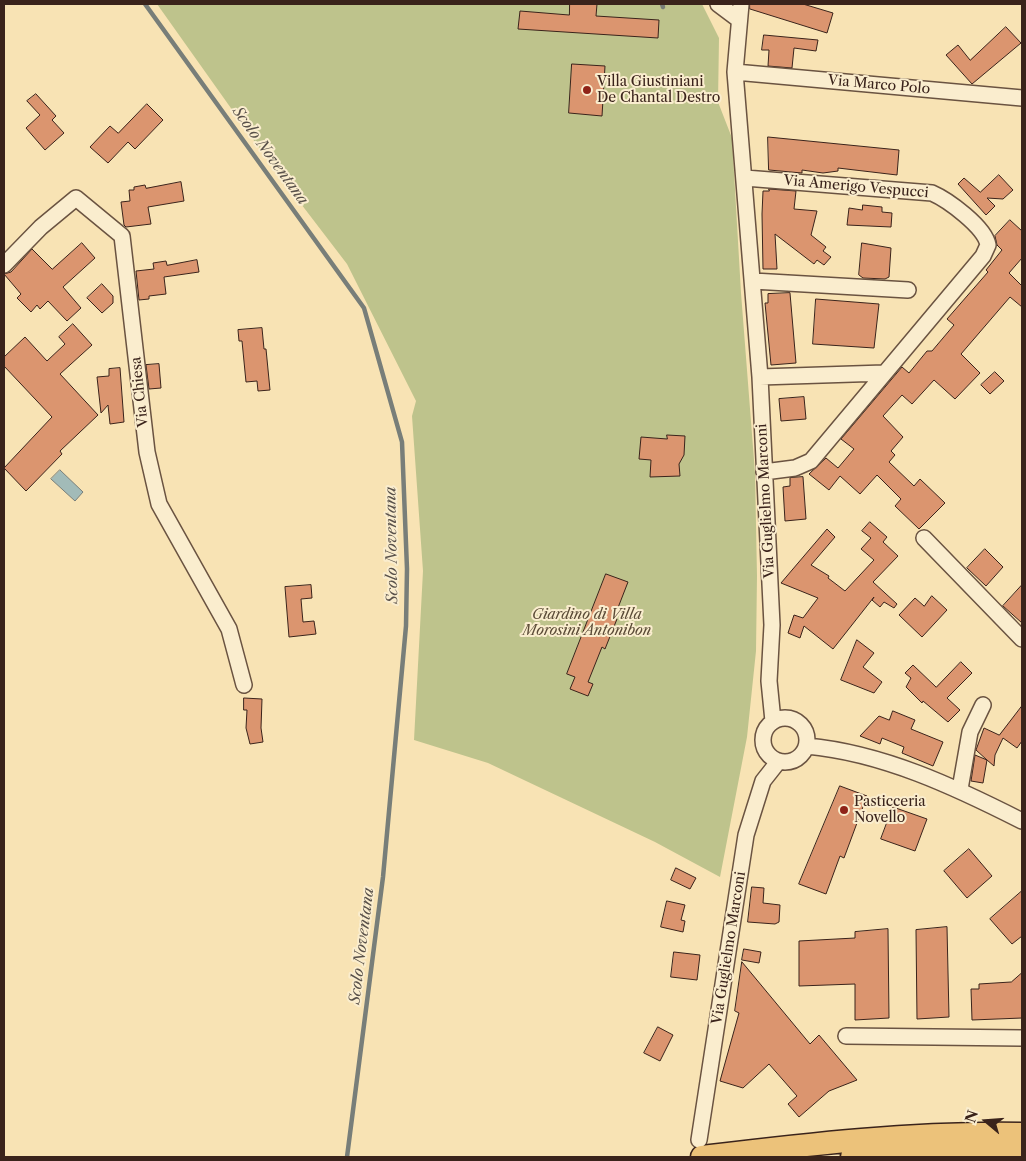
<!DOCTYPE html>
<style>
body{margin:0}
#map{position:relative;width:1026px;height:1161px;overflow:hidden;background:#f8e3b4;font-family:"Libre Caslon Text",serif}
canvas{display:block}
.frame{position:absolute;inset:0;border:5px solid #3a231b;pointer-events:none}
.north{position:absolute;left:961px;top:1096px;width:50px;height:50px;-webkit-text-stroke:4px #faedce;paint-order:stroke;rotate:288deg;font-size:14px;font-weight:700;line-height:20px;text-align:center;color:#3a231b}
.north::after{content:'';display:block;margin:auto;width:18px;height:22px;background:#3a231b;clip-path:polygon(50% 0,100% 100%,50% 72%,0 100%)}
</style>
<div id="map">
<canvas width="1026" height="1161"></canvas>
<div class="frame"></div>
<div class="north">N</div>
</div>
<script>
const ctx = document.querySelector('canvas').getContext('2d');
ctx.lineJoin = 'round';
function fillPath(path, color) {
  ctx.fillStyle = color;
  ctx.fill(path, 'evenodd');
}
function strokePath(path, color, width, dash) {
  ctx.strokeStyle = color;
  ctx.lineWidth = width;
  ctx.lineCap = dash ? 'butt' : 'round';
  ctx.setLineDash(dash || []);
  ctx.stroke(path);
}
function write(font, color, halo, rows, align = 'center') {
  ctx.font = font + ' "Libre Caslon Text",serif';
  ctx.lineWidth = 4;
  ctx.setLineDash([]);
  ctx.textBaseline = 'middle';
  ctx.strokeStyle = halo;
  ctx.fillStyle = color;
  for (const [text, x, y, turn = 0] of rows) {
    ctx.save();
    ctx.translate(x, y);
    ctx.rotate((+turn || 0) * Math.PI / 180);
    ctx.textAlign = isNaN(turn) ? turn : align;
    if (halo) ctx.strokeText(text, 0, 0);
    ctx.fillText(text, 0, 0);
    ctx.restore();
  }
}
fillPath(new Path2D(`
 M157,4H702L719,38L718,102L732,138L741,293L755,473L757,576L756,651L747,737L720,877L655,842L488,763L414,740L423,571L412,416L416,401L347,264L272,166Z`), '#bec38c');
const water = new Path2D(`
 M60,470L83,492L75,501L51,479Z`);
fillPath(water, '#a2bbb8');
strokePath(water, '#787e79', 1);
strokePath(new Path2D(`
 M145,4L364,308L402,442L407,569L406,626L383,877L347,1157
 M662,4L663,7`), '#787e79', 4.5);
const building = new Path2D(`
 M570,4H597L596,16L659,20L658,38L518,29L520,11L569,15Z
 M750,4H803L833,13L827,33L750,9Z
 M1006,27L1021,43L972,84L946,55L958,45L970,60Z
 M764,35L818,40L816,51L794,48L792,68L768,66L769,50H762Z
 M572,64L605,66L602,116L569,113Z
 M36,94L56,116L52,120L64,133L45,150L26,128L40,115L27,101Z
 M147,104L163,120L135,149L128,142L108,163L90,147L110,126L118,133Z
 M768,137L899,150L897,175L838,168V171L823,173L802,170V173L769,170Z
 M999,175L1013,190L1003,199L987,198L995,206L986,215L958,184L964,178L980,192Z
 M181,182L184,201L148,207L151,224L126,227L124,225L121,202L130,201L129,190H134V187L145,185L146,188Z
 M769,189L796,191L794,209L817,211L811,235L826,247L823,251L831,257L824,265L817,260L814,264L775,234L777,269H763L762,214L763,191H769Z
 M863,205L882,207V212L892,213L891,227L847,225L849,208L862,210Z
 M1010,220L1022,231V258L1009,273L1022,286V307L1010,297L961,354L980,373L955,399L934,380L912,404L902,395L883,416L903,437L891,451L895,455L889,462L914,486L920,479L945,503L919,529L895,506L901,499L877,475L860,494L840,476L829,490L809,474L826,458L838,468L854,449L841,439L902,367L909,373L927,351H932L954,325L947,319L988,272L986,270L1002,250L997,245L995,236Z
 M82,243L95,258L63,287L81,308L67,321L48,301L40,309L37,305L31,312L17,298L21,294L4,274L11,272L32,249L52,269Z
 M862,243L891,248L889,277L885,279L863,278L859,275Z
 M197,260L199,272L164,277L166,294L149,296V299L139,300L136,271L154,269L153,263L166,261L167,265Z
 M102,284L113,296V303L102,313L87,298Z
 M790,293L796,363L771,365L765,303H768V294Z
 M816,299L879,304L874,348L813,344Z
 M73,324L92,345L60,374L98,415L60,451L62,454L26,491L4,468L52,417L4,366V357L25,337L47,361L65,344L59,337Z
 M262,328L264,349H266L270,390L258,391L257,381L246,382L242,341H239L238,330Z
 M159,364L161,388L149,389L146,365Z
 M120,368L124,422L110,424L108,405L101,413L97,377L109,376V369Z
 M995,372L1004,381L990,394L981,385Z
 M804,397L806,419L781,421L779,399Z
 M667,435L685,436L684,455L679,464L680,476L650,477L651,460L639,459L641,437L667,439Z
 M803,477L806,519L785,521L783,487L790,486V478Z
 M870,522L887,537L883,542L898,556L873,582L897,604L894,608L884,602L880,607L872,600L874,597L833,649L804,626L800,638L788,633L794,615L803,618L818,598L781,583L827,529L835,537L811,565L829,576L828,578L845,591L874,560L861,549L871,538L862,531Z
 M985,549L1003,567L986,586L967,568Z
 M606,574L628,582L614,618L617,619L605,649L602,647L588,682L593,684L588,696L570,689L575,677L567,674Z
 M311,585L312,598L301,599L302,611L303,622L314,621L316,634L289,637L285,587Z
 M1022,585V623L1003,606Z
 M932,596L947,610L922,637L899,615L915,598L924,606Z
 M857,640L874,653L863,667L882,682L874,693L841,680Z
 M961,662L972,673L947,698L960,710L948,722L923,701L922,703L906,687L911,678L905,673L913,665L936,687Z
 M244,698L262,699L261,728L263,742L250,744L246,728L247,710H244Z
 M1022,706V741L1017,748L1003,738L995,755L994,766L987,760L983,783L971,781L975,755L987,760L976,750L984,728L999,735Z
 M893,711L915,720L911,729L943,742L933,766L902,753L904,747L882,738L880,744L860,736L879,716L889,720Z
 M840,786L867,796L844,858L840,856L826,894L799,884Z
 M893,807L927,819L915,851L881,839Z
 M969,849L992,876L967,898L944,871Z
 M676,868L696,878L690,889L671,880Z
 M752,887L764,888L763,903L780,905L779,922L775,924L748,922Z
 M1022,891V936L1012,944L990,919Z
 M667,901L685,905L681,920L685,921L683,932L661,927Z
 M947,927L949,1017L917,1019L916,930Z
 M888,929L889,1018L855,1020V984L799,986V941L855,938V932Z
 M744,949L761,952L759,963L742,960Z
 M674,952L700,955L697,980L671,977Z
 M742,962L810,1044L819,1035L857,1080L829,1091L799,1117L788,1104L797,1096L769,1064L743,1088L720,1081L739,1013L735,1011Z
 M1022,973V1018L972,1020L971,989H979V984L1011,982Z
 M658,1027L673,1035L660,1061L644,1053Z`);
fillPath(building, '#db956f');
strokePath(building, '#3a231b', 1);
const minor = new Path2D(`
 M718,4L738,19
 M741,4L735,72L760,377L772,625L769,681L773,721
 M735,72L1022,98
 M745,178L932,193C948,200 985,227 988,245L983,256L811,461L795,468L764,472
 M4,265L41,227L76,198L122,236L147,452L159,504L229,629L244,685
 M753,281L908,290
 M760,377L884,373
 M924,538L1022,639
 M763 740a22 22 0 1 1 44 0a22 22 0 1 1-44 0Z
 M807,746C883,753 955,787 1022,821
 M960,789L970,732L983,705
 M846,1036L1022,1038
 M699,1140L746,835L763,781L778,762`);
const highway = new Path2D(`
 M702,1157C809,1144 914,1132 1022,1134
 M852,1157L1022,1151`);
strokePath(minor, '#6a5341', 18);
strokePath(highway, '#3a231b', 25);
strokePath(minor, '#faedce', 15);
strokePath(highway, '#ecc27a', 22);
for (const [x, y, r, color] of [
 [587,90,5,"#8f2418"],
 [844,810,5,"#8f2418"]
]) {
  const dot = new Path2D();
  dot.arc(x, y, r, 0, 2 * Math.PI);
  ctx.fillStyle = color;
  ctx.fill(dot);
  strokePath(dot, '#faedce', 2);
}
write('14px', '#3a231b', '#faedce', [
 ["Villa Giustiniani",597,82],
 ["De Chantal Destro",597,98],
 ["Pasticceria",854,802],
 ["Novello",854,818]
], 'left');
write('14px', '#3a231b', '#faedce', [
 ["Via Marco Polo",879,85,5],
 ["Via Amerigo Vespucci",856,187,5],
 ["Via Chiesa",140,392,-96],
 ["Via Guglielmo Marconi",766,501,-93],
 ["Via Guglielmo Marconi",729,948,-81]
]);
write('italic 14px', '#5b4b37', '#faedce', [
 ["Giardino di Villa",587,615],
 ["Morosini Antonibon",587,631]
]);
write('italic 15px', '#59514a', '#faedce', [
 ["Scolo Noventana",270,156,54],
 ["Scolo Noventana",392,545,-91],
 ["Scolo Noventana",362,946,-83]
]);
</script>
